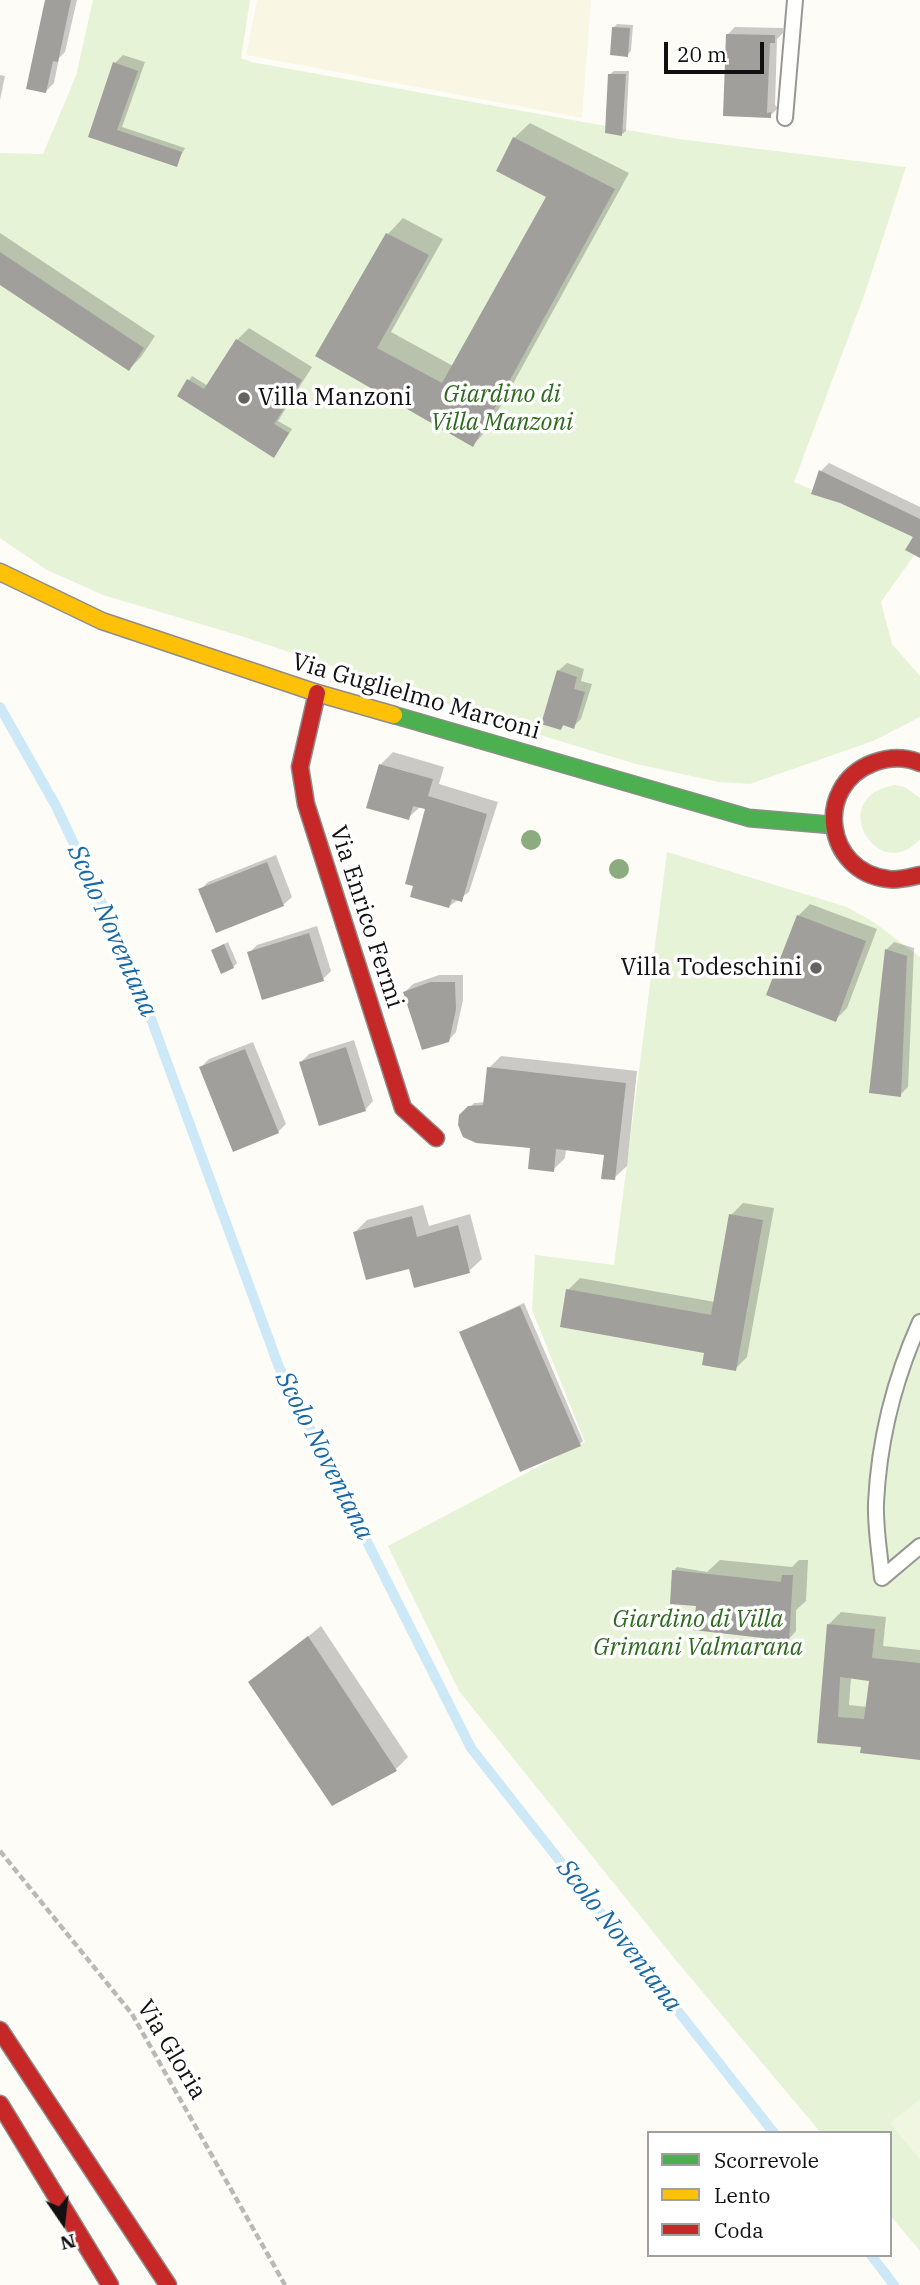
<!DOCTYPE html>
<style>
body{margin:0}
#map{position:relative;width:920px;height:2285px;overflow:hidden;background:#fdfcf7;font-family:"IBM Plex Serif",serif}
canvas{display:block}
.legend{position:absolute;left:647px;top:2131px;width:245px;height:126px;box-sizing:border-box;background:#fff;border:2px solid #a0a0a0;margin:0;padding:9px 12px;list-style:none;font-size:21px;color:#111}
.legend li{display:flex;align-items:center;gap:14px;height:35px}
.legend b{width:35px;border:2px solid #a0a0a0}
.north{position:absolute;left:28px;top:2187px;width:70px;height:70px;-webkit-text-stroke:5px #fff;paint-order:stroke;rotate:166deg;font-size:19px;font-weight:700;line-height:28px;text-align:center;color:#111}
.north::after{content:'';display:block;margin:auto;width:24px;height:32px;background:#111;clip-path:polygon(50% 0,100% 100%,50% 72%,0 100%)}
.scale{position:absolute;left:664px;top:42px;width:100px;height:32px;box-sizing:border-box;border:4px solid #111;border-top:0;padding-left:9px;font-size:21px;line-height:24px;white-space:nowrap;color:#111;-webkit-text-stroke:5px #fff;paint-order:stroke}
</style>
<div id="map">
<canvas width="920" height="2285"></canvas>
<ul class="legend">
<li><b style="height:9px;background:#4caf50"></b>Scorrevole</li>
<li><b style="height:9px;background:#ffc107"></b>Lento</li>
<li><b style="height:9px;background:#c62828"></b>Coda</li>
</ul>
<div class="north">N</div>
<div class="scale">20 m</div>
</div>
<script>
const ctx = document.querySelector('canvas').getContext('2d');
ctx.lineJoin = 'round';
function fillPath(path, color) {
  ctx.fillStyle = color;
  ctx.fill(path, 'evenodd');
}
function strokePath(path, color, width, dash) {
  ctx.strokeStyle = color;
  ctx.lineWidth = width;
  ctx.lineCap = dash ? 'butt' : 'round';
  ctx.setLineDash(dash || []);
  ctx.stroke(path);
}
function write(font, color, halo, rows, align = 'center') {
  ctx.font = font + ' "IBM Plex Serif",serif';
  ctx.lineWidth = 7;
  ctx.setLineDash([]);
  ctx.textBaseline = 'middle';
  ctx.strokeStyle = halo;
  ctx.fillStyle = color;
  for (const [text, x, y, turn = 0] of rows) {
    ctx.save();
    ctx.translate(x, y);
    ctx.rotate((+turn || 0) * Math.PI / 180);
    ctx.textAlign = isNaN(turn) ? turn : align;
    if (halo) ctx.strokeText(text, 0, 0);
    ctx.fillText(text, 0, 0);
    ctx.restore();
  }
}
fillPath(new Path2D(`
 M257,0H591L582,118L246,55Z`), '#f9f7e4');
fillPath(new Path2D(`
 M93,0H250L241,58L251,62L678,139L906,167L865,293L794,482L920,535V547L881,602L892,644L920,676V717L873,741L750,784L719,782L636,764L550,738L244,637L103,595L47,570L0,538V153L43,154L76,76Z
 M895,785L905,787L920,798V839C878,887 824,796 895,785Z
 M667,852L847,907L875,923L920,957V2251L890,2215V2133H821L674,1958L459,1691L388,1546L585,1442L532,1310L535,1255L614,1265Z`), '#e7f3d7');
fillPath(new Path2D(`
 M920,2099V2160L890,2123Z`), '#f0f6e1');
fillPath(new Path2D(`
 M47,0H77L65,52L59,58L54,83L46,91Z
 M617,24L633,25L631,51L627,55L613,28Z
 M735,27L783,28V33L777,39L775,105L778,108L770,116L725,114L727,35Z
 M123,55L145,62L122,127L185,148L176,165L90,136L115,63Z
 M614,71H629L626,131L622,134L610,74Z
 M0,75L5,76L0,100Z
 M530,123L629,173L488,429L473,445L317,355L388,234L403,218L443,239L391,332L453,366L549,196L514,138Z
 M0,233L155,336L141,357L129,369L0,283Z
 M249,328L312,367L278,421L292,429L277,452L179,395L192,376L208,386L237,340Z
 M829,463L920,507V556L914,538L821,471Z
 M567,663L584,669L581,681L592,684L581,719L573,727L565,724L561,728L558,671Z
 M393,752L444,767L439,784L498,802L469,892L448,907L427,807L421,806L408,818L369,806L381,764Z
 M276,855L292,897L283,905L200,890L208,882Z
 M810,904L877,929L847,1008L835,1020L798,916Z
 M317,926L331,971L323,979L249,953L257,945Z
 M228,942L237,963L233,967L213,950Z
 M894,942L914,948L908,1087L900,1095L886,950Z
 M439,975H463V1000L456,1032L448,1041L405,992L413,984Z
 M354,1040L373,1101L365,1110L301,1062L309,1054Z
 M253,1042L286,1124L278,1132L201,1067L209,1059Z
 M501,1056L637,1071L627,1166L614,1178L606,1153L566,1149L565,1158L553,1170L532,1147L461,1116L474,1103L485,1102L489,1068Z
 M743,1203L774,1208L747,1357L735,1369L706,1351L568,1290L580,1278L715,1302L731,1215Z
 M423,1205L429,1226L470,1214L482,1259L469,1271L411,1267L355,1232L367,1220Z
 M524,1303L583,1441L580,1444L461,1332Z
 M720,1560L792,1567L799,1560H808L806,1601L796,1610V1631L788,1640L698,1604L674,1571L677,1567L707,1572Z
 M841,1612L886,1617L883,1646L920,1650V1758L863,1745L819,1741L829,1624ZM851,1677L871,1679L868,1707L849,1705Z
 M321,1626L408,1757L396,1769L333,1804L250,1683Z`), '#0003');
strokePath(new Path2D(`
 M0,707L56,806L132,967L279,1367L471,1748L774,2133
 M871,2255L894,2285`), '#cde8f7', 10);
fillPath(new Path2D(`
 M45,0H71L58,62L53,61L46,93L26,89Z
 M612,27L630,28L628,57L610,55Z
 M726,34L775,35V43H770L767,113L771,112V118L723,116Z
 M113,62L138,71L117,130L182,152L177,167L88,137Z
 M608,74H626L622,136L605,133Z
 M513,137L615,189L473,447L315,356L386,233L429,255L377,348L442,383L546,197L496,171Z
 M0,252L144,348L129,371L0,285Z
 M236,339L302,380L274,424L289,433L274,458L177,396L187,379L204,389Z
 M819,470L920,519V558L905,550L913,537L840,503L811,494Z
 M557,670L577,677L574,689L585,692L574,729L563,725L561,730L541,724Z
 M379,764L433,779L428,796L487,814L462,902L452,899L449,908L410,897L413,886L405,884L425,809L413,806L409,820L366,808Z
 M267,862L284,906L216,933L198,889Z
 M797,915L866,941L836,1022L766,995Z
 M309,933L324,981L262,1000L247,952Z
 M224,944L234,968L221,974L211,950Z
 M885,949L907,956L901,1097L869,1093Z
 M430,982H455L456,1009L449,1042L422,1050L403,992Z
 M346,1047L366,1111L319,1126L299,1062Z
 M245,1049L279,1133L233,1152L199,1067Z
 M487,1067L626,1083L615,1180L601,1179L604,1155L556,1149L554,1172L528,1169L530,1148L476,1143L463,1137L458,1125L459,1115L468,1106L483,1105Z
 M729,1214L763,1220L736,1371L702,1365L704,1353L560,1327L566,1289L711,1315Z
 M412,1216L417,1237L458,1225L470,1273L414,1288L409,1269L366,1280L353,1232Z
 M520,1306L581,1446L520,1472L459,1332Z
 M672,1570L781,1582L782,1575H793L789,1641L693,1630L696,1606L670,1604Z
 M827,1624L875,1629L872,1658L920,1663V1760L860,1753L861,1747L817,1743ZM840,1677L869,1681L864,1719L838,1717Z
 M308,1636L397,1771L332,1806L248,1682Z`), '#a19f9c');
const lane = new Path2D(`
 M785,118L795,0
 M882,1578C880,1554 875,1528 876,1503C879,1440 894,1380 920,1322
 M882,1578L920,1546`);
const fast = new Path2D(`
 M394,715L749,818L832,825`);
const slow = new Path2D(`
 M0,572L102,621L317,693L394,715`);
const jam = new Path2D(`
 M317,693L300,767L306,804L403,1108L436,1138
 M920,763C904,756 889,757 873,763C813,786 825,872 888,879C898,881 910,877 920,875
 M0,2030L168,2285
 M0,2104L110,2285`);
strokePath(lane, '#979795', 18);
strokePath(fast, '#8e8d8b', 19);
strokePath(slow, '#8e8d8b', 19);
strokePath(jam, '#8e8d8b', 19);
strokePath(new Path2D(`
 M0,1851L132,2014L285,2285`), '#b9b9b8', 4.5, [7, 3.5]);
strokePath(lane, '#fffffe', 14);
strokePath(fast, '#4caf50', 16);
strokePath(slow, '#ffc107', 16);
strokePath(jam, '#c62828', 16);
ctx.fillStyle = '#8cac80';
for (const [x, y] of [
 [531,840],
 [619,869]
]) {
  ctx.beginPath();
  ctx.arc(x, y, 10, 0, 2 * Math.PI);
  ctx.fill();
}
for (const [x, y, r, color] of [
 [244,398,7,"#646362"],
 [816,968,7,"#646362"]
]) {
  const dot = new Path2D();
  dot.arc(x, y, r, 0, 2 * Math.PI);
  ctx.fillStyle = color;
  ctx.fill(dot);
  strokePath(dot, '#fff', 2.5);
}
write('italic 24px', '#2f6b1f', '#fff', [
 ["Giardino di",502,395],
 ["Villa Manzoni",502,423],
 ["Giardino di Villa",698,1620],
 ["Grimani Valmarana",698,1648]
]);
write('24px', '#111', '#fff', [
 ["Villa Manzoni",258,398],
 ["Villa Todeschini",802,968,"right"]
], 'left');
write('24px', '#111', '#fff', [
 ["Via Guglielmo Marconi",416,697,16],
 ["Via Enrico Fermi",366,917,72],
 ["Via Gloria",171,2050,59]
]);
write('italic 26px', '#1768a6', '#fff', [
 ["Scolo Noventana",112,931,66],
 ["Scolo Noventana",324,1456,63],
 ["Scolo Noventana",619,1936,52]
]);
</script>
